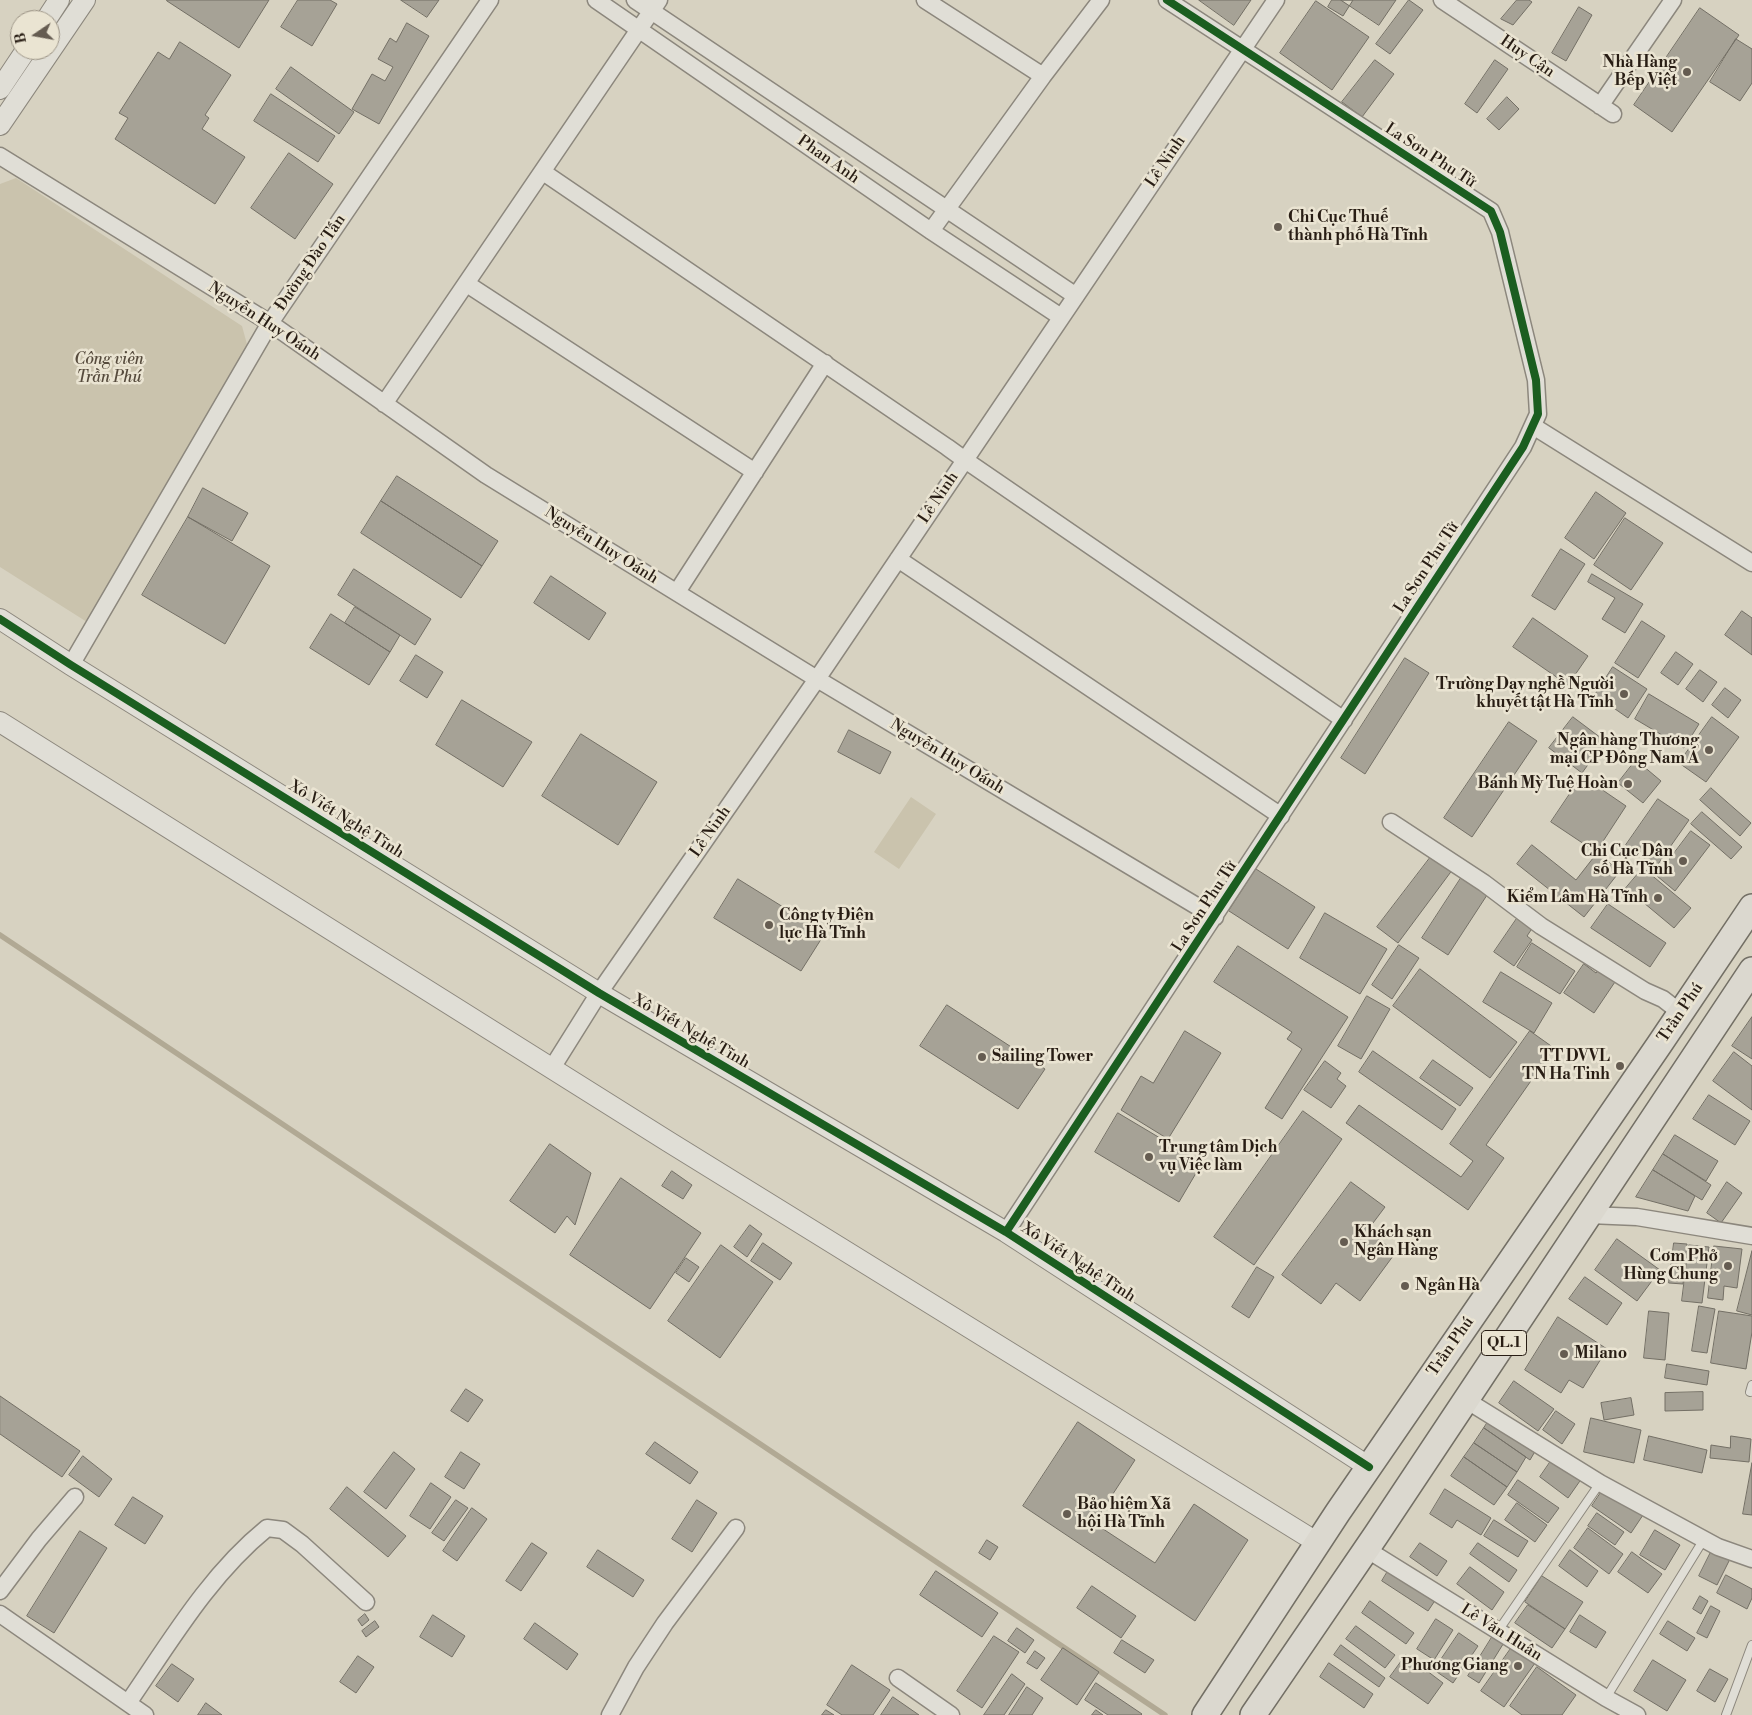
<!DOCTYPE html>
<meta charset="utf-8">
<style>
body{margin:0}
#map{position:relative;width:1752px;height:1715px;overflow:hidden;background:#d7d2c1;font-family:"Libre Bodoni",serif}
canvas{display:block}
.north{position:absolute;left:10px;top:10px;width:50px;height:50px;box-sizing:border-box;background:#eae4d2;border:1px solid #9c9486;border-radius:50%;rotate:258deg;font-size:14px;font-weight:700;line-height:20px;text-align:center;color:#281d14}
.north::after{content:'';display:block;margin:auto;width:18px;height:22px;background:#655c51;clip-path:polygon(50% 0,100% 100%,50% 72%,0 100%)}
</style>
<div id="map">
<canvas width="1752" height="1715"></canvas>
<div class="north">B</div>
</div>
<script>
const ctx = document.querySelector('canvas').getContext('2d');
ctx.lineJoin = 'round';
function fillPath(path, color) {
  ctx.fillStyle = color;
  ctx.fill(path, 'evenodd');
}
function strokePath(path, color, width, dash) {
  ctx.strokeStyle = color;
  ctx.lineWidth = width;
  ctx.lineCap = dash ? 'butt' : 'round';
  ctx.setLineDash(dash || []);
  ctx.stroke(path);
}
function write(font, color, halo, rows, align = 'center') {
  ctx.font = font + ' "Libre Bodoni",serif';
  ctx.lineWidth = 5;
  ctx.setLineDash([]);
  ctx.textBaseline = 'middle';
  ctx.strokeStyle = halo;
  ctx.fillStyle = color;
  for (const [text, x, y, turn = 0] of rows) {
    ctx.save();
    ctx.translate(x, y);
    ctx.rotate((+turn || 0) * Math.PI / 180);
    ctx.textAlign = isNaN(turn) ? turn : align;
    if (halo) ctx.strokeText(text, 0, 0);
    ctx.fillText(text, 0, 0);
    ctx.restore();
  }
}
fillPath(new Path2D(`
 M16,178L242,326L248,348L87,622L0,567V184Z
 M911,797L936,814L899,869L874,852Z`), '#cac3ad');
strokePath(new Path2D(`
 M0,935L1165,1715`), '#b1a994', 5.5);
const building = new Path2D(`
 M167,0H269L239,48L167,1Z
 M298,0H330L337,4L312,46L281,27Z
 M401,0H439L427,17Z
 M1199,0H1251L1234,25Z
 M1332,0H1353L1343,16L1328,7Z
 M1341,0H1396L1379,25Z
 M1409,0L1423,10L1390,54L1376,44Z
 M1517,0H1529L1532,2L1513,25L1501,19Z
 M1316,1L1369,37L1332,90L1280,53Z
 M1579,7L1592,15L1566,61L1552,53Z
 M1700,8L1739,35L1672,132L1634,105Z
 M407,23L429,36L379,124L352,109L372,74L385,81L393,67L378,59L390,38L396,42Z
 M1736,39L1752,49V83L1740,101L1710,82Z
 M180,42L231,75L205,115L209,118L202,129L245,157L215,204L115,139L128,118L119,113L158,52L169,59Z
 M1375,60L1394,74L1362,117L1342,102Z
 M1495,60L1508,69L1477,113L1465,104Z
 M291,67L354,112L339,134L276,89Z
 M271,94L335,136L318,162L254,121Z
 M1507,97L1519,109L1499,130L1487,119Z
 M289,153L333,184L295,239L251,208Z
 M397,476L498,541L482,566L381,501Z
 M203,488L248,513L232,541L188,517Z
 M1596,492L1626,513L1594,559L1565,538Z
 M381,501L482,566L461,598L361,533Z
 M188,517L270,566L225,644L142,595Z
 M1625,518L1663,543L1631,590L1594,565Z
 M1561,549L1585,564L1555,610L1532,596Z
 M354,569L431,619L415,645L338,595Z
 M1592,574L1643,604L1625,633L1602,619L1615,598L1588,582Z
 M551,576L606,613L589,640L534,603Z
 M355,607L400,635L390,652L345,623Z
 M1742,611L1752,618V655L1725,635Z
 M331,614L390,652L369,685L310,648Z
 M1533,618L1588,656L1568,685L1513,647Z
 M1642,621L1665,636L1638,678L1615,663Z
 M1676,652L1693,664L1678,685L1661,673Z
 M416,655L443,672L427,698L400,681Z
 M1405,658L1429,673L1365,774L1341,758Z
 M1613,667L1647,689L1628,718L1595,695Z
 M1700,670L1717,682L1703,702L1686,689Z
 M1725,688L1741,700L1728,718L1712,705Z
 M1649,694L1699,724L1684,748L1635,719Z
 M462,700L532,742L503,787L436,745Z
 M1573,717L1605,741L1582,773L1549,748Z
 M1712,717L1739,737L1706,782L1679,763Z
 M1509,722L1537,741L1472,837L1444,818Z
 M849,730L891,752L880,774L838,752Z
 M581,734L657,782L618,845L542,796Z
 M1636,760L1661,781L1643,803L1618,783Z
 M1582,776L1626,806L1596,852L1551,822Z
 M1711,788L1751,823L1740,836L1700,800Z
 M1658,799L1689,820L1656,867L1626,845Z
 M1702,812L1742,847L1731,859L1691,824Z
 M1691,831L1710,845L1675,891L1657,876Z
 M1532,845L1576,880L1597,853L1620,871L1584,917L1517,864Z
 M1433,854L1453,869L1398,943L1377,927Z
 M1643,868L1691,908L1674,928L1626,888Z
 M1256,869L1315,907L1288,949L1229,911Z
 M1463,875L1489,892L1448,955L1422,938Z
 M738,879L825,933L801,971L714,918Z
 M1608,904L1666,943L1650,967L1591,928Z
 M1325,913L1387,949L1360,994L1300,958Z
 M1520,914L1535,924L1527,936L1532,940L1514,966L1494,952Z
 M1532,943L1575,971L1560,994L1517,967Z
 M1399,945L1419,958L1392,999L1372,985Z
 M1238,946L1348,1017L1282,1119L1265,1108L1302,1049L1287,1039L1292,1032L1214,982Z
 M1584,964L1596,973L1602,965L1619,976L1594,1013L1564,993Z
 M1420,969L1517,1042L1490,1078L1393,1006Z
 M1501,972L1552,1003L1534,1033L1483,1002Z
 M1367,996L1390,1009L1361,1059L1338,1046Z
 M947,1005L1045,1069L1018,1109L920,1046Z
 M1752,1017V1059L1732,1046Z
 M1185,1031L1221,1053L1168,1139L1121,1110L1141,1076L1153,1083Z
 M1530,1031L1554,1048L1486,1145L1504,1158L1468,1210L1346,1123L1359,1105L1461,1177L1473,1161L1450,1144Z
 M1373,1051L1456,1109L1442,1130L1359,1072Z
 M1734,1052L1752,1066V1110L1713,1081Z
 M1433,1060L1473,1088L1460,1106L1420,1078Z
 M1325,1061L1341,1073L1337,1079L1346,1086L1331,1108L1304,1090Z
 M1709,1095L1750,1121L1735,1145L1693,1119Z
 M1303,1111L1342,1139L1254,1265L1214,1237Z
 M1118,1113L1202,1163L1179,1202L1095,1152Z
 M1675,1135L1718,1161L1706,1181L1663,1154Z
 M550,1144L591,1173L575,1225L567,1216L555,1233L510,1201Z
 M1663,1154L1711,1185L1702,1200L1653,1170Z
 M1653,1170L1695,1196L1688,1211L1636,1197Z
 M672,1171L692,1185L683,1199L662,1186Z
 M621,1178L701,1233L650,1309L570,1255Z
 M1351,1182L1385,1207L1367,1231L1396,1252L1360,1301L1336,1283L1321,1304L1282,1275Z
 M1727,1182L1742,1193L1721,1223L1707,1213Z
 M750,1225L762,1234L747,1257L734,1247Z
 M1617,1239L1660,1270L1637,1301L1595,1270Z
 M763,1243L792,1263L780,1280L751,1261Z
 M1674,1243L1687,1244L1683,1284L1669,1283Z
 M721,1245L773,1282L720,1358L668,1321Z
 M1689,1245L1709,1247L1702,1303L1682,1301Z
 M1714,1246L1742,1249L1737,1288L1724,1286L1723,1300L1708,1298Z
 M1752,1251V1315L1737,1311Z
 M686,1258L699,1267L689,1282L676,1273Z
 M1257,1267L1274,1277L1249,1318L1232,1307Z
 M1585,1277L1622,1303L1607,1325L1569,1299Z
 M1699,1306L1715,1309L1707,1353L1692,1351Z
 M1649,1311L1669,1313L1665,1360L1644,1358Z
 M1719,1311L1752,1316V1332L1746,1369L1711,1363Z
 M1558,1317L1607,1349L1583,1388L1569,1380L1561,1393L1525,1370Z
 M1667,1364L1709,1371L1707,1385L1665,1378Z
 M1514,1381L1554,1409L1538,1431L1499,1403Z
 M466,1389L483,1400L468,1422L451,1411Z
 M1703,1392V1410L1665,1411V1393Z
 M0,1396L80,1451L62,1477L0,1434Z
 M1631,1398L1634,1415L1604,1420L1601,1403Z
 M1556,1411L1575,1424L1562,1444L1543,1430Z
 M1491,1417L1537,1448L1530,1460L1484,1428Z
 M1591,1418L1641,1430L1634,1463L1584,1452Z
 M1078,1422L1135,1460L1094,1523L1155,1563L1194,1504L1248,1540L1195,1621L1023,1506Z
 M1484,1428L1526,1457L1517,1472L1474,1443Z
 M1649,1436L1707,1450L1702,1473L1644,1460Z
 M1731,1436L1751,1439L1749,1462L1710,1458L1711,1445L1730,1448Z
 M655,1442L698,1472L690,1484L646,1454Z
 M1474,1443L1517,1472L1507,1487L1464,1457Z
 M394,1452L415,1469L386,1509L364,1492Z
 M461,1452L480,1464L464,1489L445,1477Z
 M83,1456L112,1479L99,1497L69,1475Z
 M1464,1457L1507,1487L1494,1505L1451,1476Z
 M1553,1458L1582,1478L1568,1498L1540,1477Z
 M1752,1463V1515L1743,1514Z
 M1518,1480L1559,1508L1548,1523L1508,1495Z
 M431,1483L451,1497L430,1529L410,1516Z
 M347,1487L406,1536L388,1557L330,1509Z
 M1604,1488L1643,1515L1631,1533L1592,1506Z
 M1445,1489L1491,1518L1481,1535L1457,1520L1452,1528L1430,1514Z
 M133,1497L163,1516L145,1544L115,1525Z
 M456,1500L468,1508L444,1541L432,1533Z
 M697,1500L717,1513L692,1552L672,1539Z
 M1517,1503L1547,1525L1535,1542L1505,1520Z
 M472,1508L487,1519L457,1561L443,1551Z
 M1597,1513L1624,1532L1615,1545L1588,1526Z
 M1494,1520L1528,1541L1518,1557L1484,1536Z
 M1588,1528L1623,1554L1609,1574L1574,1548Z
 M1655,1530L1680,1545L1665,1570L1640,1555Z
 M80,1531L107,1548L54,1633L27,1616Z
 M987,1540L998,1547L990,1560L979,1553Z
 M532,1543L547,1553L521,1591L506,1581Z
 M1420,1543L1447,1561L1437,1576L1410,1557Z
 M1478,1543L1517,1570L1509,1582L1470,1554Z
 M598,1550L644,1580L633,1597L587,1567Z
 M1570,1550L1598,1571L1587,1587L1559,1566Z
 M1712,1550L1730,1559L1717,1585L1699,1576Z
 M1632,1552L1662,1574L1648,1593L1618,1572Z
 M1391,1566L1438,1596L1428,1611L1382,1581Z
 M1470,1567L1504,1592L1492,1610L1457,1584Z
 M936,1571L998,1613L982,1637L920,1595Z
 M1726,1575L1752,1589V1598L1747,1609L1717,1593Z
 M1542,1576L1583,1602L1565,1629L1525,1602Z
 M1092,1586L1136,1616L1121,1638L1077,1608Z
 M1700,1596L1708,1601L1701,1614L1693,1609Z
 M1370,1601L1414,1633L1406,1644L1362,1613Z
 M1528,1605L1565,1629L1552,1648L1515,1623Z
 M1711,1606L1720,1611L1707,1638L1697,1633Z
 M365,1614L369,1620L362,1626L358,1620Z
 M433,1615L465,1636L452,1657L420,1637Z
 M1580,1615L1606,1632L1596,1648L1570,1632Z
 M1436,1619L1453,1630L1434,1660L1417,1649Z
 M375,1621L379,1627L366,1637L362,1631Z
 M1668,1621L1695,1638L1687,1651L1660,1634Z
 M535,1623L578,1654L567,1670L524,1639Z
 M1356,1626L1395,1655L1385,1668L1346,1639Z
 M1017,1628L1034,1640L1025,1653L1008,1641Z
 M1459,1633L1478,1646L1453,1683L1434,1670Z
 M1494,1634L1505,1641L1479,1683L1468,1676Z
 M994,1636L1019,1652L982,1708L957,1691Z
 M1122,1640L1154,1660L1145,1673L1114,1653Z
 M1341,1645L1385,1678L1379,1687L1334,1655Z
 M1512,1647L1535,1663L1504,1707L1481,1691Z
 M1063,1648L1099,1672L1077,1705L1041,1680Z
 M1035,1651L1045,1658L1037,1669L1027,1663Z
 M1406,1655L1443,1683L1428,1704L1390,1677Z
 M358,1656L374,1667L356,1693L340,1682Z
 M1653,1660L1686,1680L1667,1711L1634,1691Z
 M1329,1663L1373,1694L1364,1708L1320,1677Z
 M172,1664L194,1679L178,1702L156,1686Z
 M852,1665L890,1690L873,1715H842L827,1705Z
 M1537,1667L1576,1695L1562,1715H1522L1510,1706Z
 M1710,1669L1728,1679L1715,1702L1697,1691Z
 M1012,1674L1025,1684L1004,1715H984Z
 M1096,1683L1142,1714L1141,1715H1108L1085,1700Z
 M1027,1687L1043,1698L1032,1715H1009Z
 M893,1697L919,1715H881Z
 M206,1703L222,1715H198Z
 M826,1710L834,1715H822Z
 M1096,1710L1103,1715H1092Z`);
fillPath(building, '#a6a296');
strokePath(building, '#736f65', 1);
const service = new Path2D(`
 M1750,1392L1752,1385
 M1498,1631L1600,1483
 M1606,1698L1704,1539
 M1726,1715L1752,1645`);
const minor = new Path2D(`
 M596,0L931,231L1061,317
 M635,0L1076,296
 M925,0L1043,76
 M1442,0L1613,114
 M1600,106L1673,0
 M0,156L270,323L486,475L817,679L1215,917
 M543,172L947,447L965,460L1344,720
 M931,231L1043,76L1101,0
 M467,284L755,472
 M384,404L659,0
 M1533,426L1752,563
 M898,559L1281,816
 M677,592L825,363
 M71,665L270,323L490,0
 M1391,822L1484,883L1541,926L1645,991L1663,999L1681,1013
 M552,1068L599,993L817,679L1276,0
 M1589,1215L1637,1217L1752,1236
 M1006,1232L1523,447L1538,414L1536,380L1500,232L1491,211L1167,0
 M1466,1400L1600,1483L1718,1547L1752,1559
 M1366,1549L1606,1698L1637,1715
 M0,1591L39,1539L75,1497
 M0,1614L145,1715
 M898,1678L951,1715
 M128,1703C170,1642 209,1575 267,1528L283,1530L302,1544L366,1602
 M610,1715L636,1667L665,1623L736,1528`);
const tertiary = new Path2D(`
 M46,20L59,0
 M0,89L26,50
 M0,125L85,0
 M0,619L71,665L599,993L1006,1232L1369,1467
 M0,722L669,1142L1318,1543`);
const primary = new Path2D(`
 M1205,1715L1338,1512L1659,1045L1752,907
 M1253,1715L1376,1535L1752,970`);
strokePath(service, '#8c877d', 10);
strokePath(minor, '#8c877d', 19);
strokePath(tertiary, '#8c877d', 22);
strokePath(primary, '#736f65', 28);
strokePath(service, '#e0ded6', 8);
strokePath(minor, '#e0ded6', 16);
strokePath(tertiary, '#e0ded6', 20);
strokePath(primary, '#dbd8cf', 25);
strokePath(new Path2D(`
 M0,619L71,665L599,993L1006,1232L1369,1467
 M1006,1232L1523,447L1538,414L1536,380L1500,232L1491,211L1167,0`), '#1b5e20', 8);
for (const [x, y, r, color] of [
 [1687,72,5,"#655c51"],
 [1278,227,5,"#655c51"],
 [1624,694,5,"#655c51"],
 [1709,750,5,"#655c51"],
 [1628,784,5,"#655c51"],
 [1683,861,5,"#655c51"],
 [1658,898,5,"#655c51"],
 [769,925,5,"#655c51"],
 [982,1057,5,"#655c51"],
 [1620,1066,5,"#655c51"],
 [1149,1157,5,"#655c51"],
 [1344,1242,5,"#655c51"],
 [1728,1266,5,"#655c51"],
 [1405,1286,5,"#655c51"],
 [1564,1354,5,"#655c51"],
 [1067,1514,5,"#655c51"],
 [1518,1666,5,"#655c51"]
]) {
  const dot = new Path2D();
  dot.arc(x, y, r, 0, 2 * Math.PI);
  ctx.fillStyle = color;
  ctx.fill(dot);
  strokePath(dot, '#eae4d2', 2);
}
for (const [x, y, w] of [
 [1504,1343,45]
]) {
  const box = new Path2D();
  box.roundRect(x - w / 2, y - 12.5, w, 25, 4);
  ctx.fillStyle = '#eae4d2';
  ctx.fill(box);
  strokePath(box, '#281d14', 1);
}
write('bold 15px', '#281d14', null, [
 ["QL.1",1504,1343]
]);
write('16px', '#281d14', '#eae4d2', [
 ["Huy Cận",1527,57,34],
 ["La Sơn Phu Tử",1430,156,33],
 ["Phan Anh",828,160,35],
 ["Lê Ninh",1166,162,-56],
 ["Đường Đào Tấn",311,263,-56],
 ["Nguyễn Huy Oánh",264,322,33],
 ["Lê Ninh",939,498,-56],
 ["Nguyễn Huy Oánh",601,546,32],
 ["La Sơn Phu Tử",1427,568,-57],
 ["Nguyễn Huy Oánh",947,757,31],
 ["Xô Viết Nghệ Tĩnh",346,820,32],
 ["Lê Ninh",711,832,-55],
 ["La Sơn Phu Tử",1205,907,-57],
 ["Trần Phú",1681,1013,-56],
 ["Xô Viết Nghệ Tĩnh",691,1032,30],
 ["Xô Viết Nghệ Tĩnh",1078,1263,33],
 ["Trần Phú",1451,1347,-55],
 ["Lê Văn Huân",1501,1633,32]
]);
write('bold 16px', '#281d14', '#eae4d2', [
 ["Nhà Hàng",1677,63],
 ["Bếp Việt",1677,81],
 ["Chi Cục Thuế",1288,218,"left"],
 ["thành phố Hà Tĩnh",1288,236,"left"],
 ["Trường Dạy nghề Người",1614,685],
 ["khuyết tật Hà Tĩnh",1614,703],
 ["Ngân hàng Thương",1699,741],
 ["mại CP Đông Nam Á",1699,759],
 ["Bánh Mỳ Tuệ Hoàn",1618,784],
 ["Chi Cục Dân",1673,852],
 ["số Hà Tĩnh",1673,870],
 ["Kiểm Lâm Hà Tĩnh",1648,898],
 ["Công ty Điện",779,916,"left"],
 ["lực Hà Tĩnh",779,934,"left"],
 ["Sailing Tower",992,1057,"left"],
 ["TT DVVL",1610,1057],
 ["TN Ha Tinh",1610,1075],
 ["Trung tâm Dịch",1159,1148,"left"],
 ["vụ Việc làm",1159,1166,"left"],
 ["Khách sạn",1354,1233,"left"],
 ["Ngân Hàng",1354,1251,"left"],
 ["Cơm Phở",1718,1257],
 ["Hùng Chung",1718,1275],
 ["Ngân Hà",1415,1286,"left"],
 ["Milano",1574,1354,"left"],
 ["Bảo hiệm Xã",1077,1505,"left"],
 ["hội Hà Tĩnh",1077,1523,"left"],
 ["Phương Giang",1508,1666]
], 'right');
write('italic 16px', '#564b3d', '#eae4d2', [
 ["Công viên",109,360],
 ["Trần Phú",109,378]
]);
</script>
